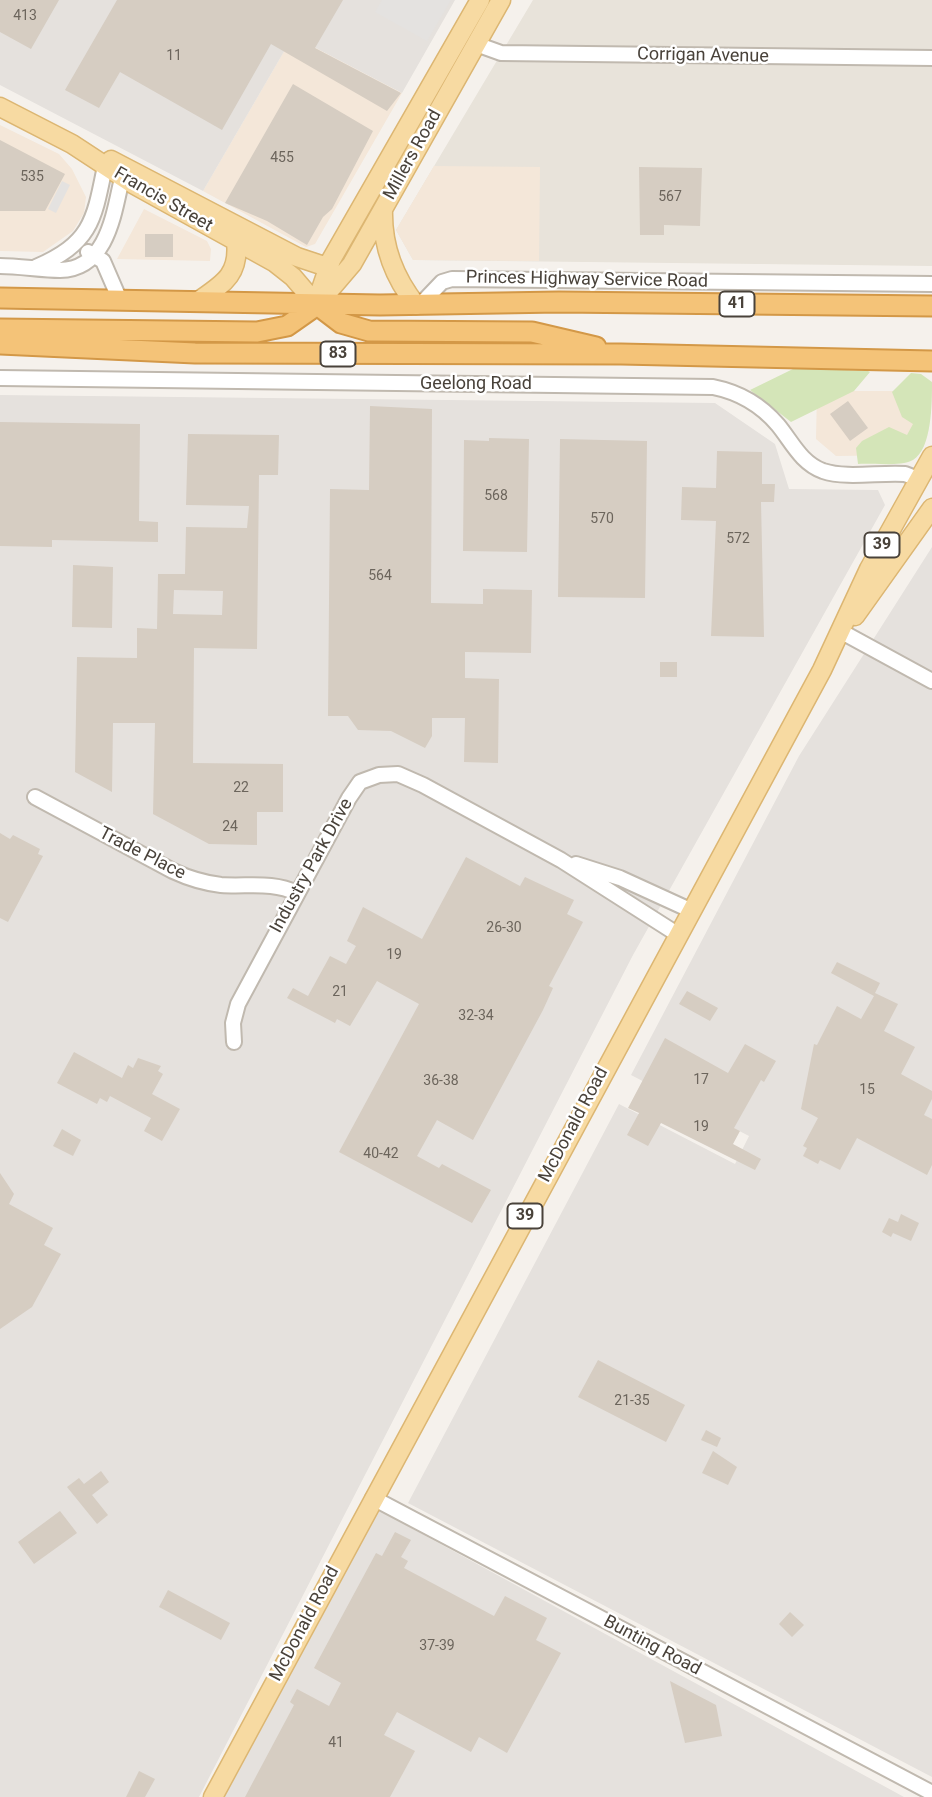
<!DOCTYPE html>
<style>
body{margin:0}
canvas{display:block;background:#f5f1ec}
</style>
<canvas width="932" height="1797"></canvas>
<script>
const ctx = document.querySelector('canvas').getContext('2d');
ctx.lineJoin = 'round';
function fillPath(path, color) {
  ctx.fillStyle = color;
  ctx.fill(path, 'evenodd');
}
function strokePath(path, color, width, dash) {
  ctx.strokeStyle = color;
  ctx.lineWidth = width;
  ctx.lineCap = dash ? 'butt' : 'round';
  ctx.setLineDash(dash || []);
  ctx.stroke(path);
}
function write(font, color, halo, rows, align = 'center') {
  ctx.font = font + ' Roboto,sans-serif';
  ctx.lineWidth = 5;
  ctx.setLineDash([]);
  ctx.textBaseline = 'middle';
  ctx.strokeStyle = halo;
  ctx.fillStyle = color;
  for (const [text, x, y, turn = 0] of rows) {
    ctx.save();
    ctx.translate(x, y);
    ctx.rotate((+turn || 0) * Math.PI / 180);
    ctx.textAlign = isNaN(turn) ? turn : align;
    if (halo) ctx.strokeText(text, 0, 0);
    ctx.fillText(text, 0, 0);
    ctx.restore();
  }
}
fillPath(new Path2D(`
 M533,0H932V266L413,260L396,230Z`), '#e8e3da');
fillPath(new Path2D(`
 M293,36L402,93L315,244L306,247L203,191Z
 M0,125L59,154L72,169L86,197L84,213L73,231L43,252L0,251Z
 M434,166L540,167L539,261L413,260L396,230Z
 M144,209L207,241L211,249L210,261L117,259Z
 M817,391H919L911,455L836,456L816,439Z`), '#f4e7d9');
fillPath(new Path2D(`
 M0,0H455L402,93L293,36L203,191L0,85Z
 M0,395L715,403L775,444L789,489L878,490L885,505L633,955L199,1797H0Z
 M932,547V1777L408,1503L619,1104L735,1164L749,1136L631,1075L799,756Z
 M369,1505L904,1797H213Z`), '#e5e1dd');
fillPath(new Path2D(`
 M795,368L868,371L870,372L854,391L791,422L750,390Z
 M911,373L921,374L932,382C932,403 932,449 913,460C899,467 874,463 858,464L856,448L862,441L889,427L907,435L913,424L902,417L892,392Z`), '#d4e5b8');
fillPath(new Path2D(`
 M382,0H451L427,41L375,12Z
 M62,181L70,185L56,213L48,209Z`), '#e4e2e0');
fillPath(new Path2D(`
 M0,0H59L31,49L0,32Z
 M117,0H343L315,48L401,93L387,111L271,44L222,130L120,72L99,108L65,90Z
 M293,84L373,131L332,209L323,217L307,245L267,221L225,203Z
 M0,140L65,174L45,211H0Z
 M639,167L702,168L700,226L664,225V235H640Z
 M145,234H173V257H145Z
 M848,401L868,428L850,441L830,414Z
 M370,406L432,409L431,603L483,604V589L532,590L531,653L465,652V678L499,679L498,763L464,762L465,718H432V736L425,748L391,731L358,730L348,716H328L330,489L369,490Z
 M0,422L140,424L139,521L158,522V542L52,540V547L0,546Z
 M188,434L279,435L278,475H259L257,649L194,648L193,763L283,764V812H257V845L209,844L153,814L155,723H113L112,792L75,772L77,657L137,658V628L157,629L158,574H185L186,527L247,528L249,506L186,505ZM174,590L223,591L222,615L173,614Z
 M489,438L529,439L527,552L463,551L464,440L489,441Z
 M560,439L647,441L645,598L558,597Z
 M717,451L762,452V484H775L774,502H761L764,637L711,636L716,521L681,520L682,487L716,488Z
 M73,565L113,567L112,628L72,627Z
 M660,662H677V677H660Z
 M0,833L10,839L13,835L40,849L38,854L43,856L8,922L0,918Z
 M466,857L520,886L525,877L574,900L567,914L583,922L549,986L553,988L543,1010L473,1140L437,1120L417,1156L439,1168L442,1164L491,1190L472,1223L339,1152L419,1004L377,981L350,1026L337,1019L335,1023L287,998L293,988L308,996L330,956L346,964L356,946L347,941L363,907L422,939Z
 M837,962L880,983L875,993L898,1004L884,1031L915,1047L901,1074L932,1091V1099L924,1115L932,1119V1165L927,1175L857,1138L840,1170L820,1160L818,1164L803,1156L807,1148L803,1146L818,1118L801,1109L814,1044L817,1045L837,1006L861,1019L874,996L831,973Z
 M687,991L718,1008L710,1021L679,1004Z
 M665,1038L728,1073L745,1044L776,1061L764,1082L761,1080L734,1128L740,1131L733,1144L761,1159L755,1170L661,1123L648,1146L627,1135L639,1113L628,1108Z
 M74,1052L122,1078L128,1065L133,1068L138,1058L161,1066L158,1071L163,1074L152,1094L180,1109L162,1141L144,1131L151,1118L110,1096L107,1102L100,1098L97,1104L57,1083Z
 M62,1129L81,1140L73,1156L53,1146Z
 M0,1173L14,1194L9,1204L53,1228L44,1245L61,1254L32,1307L0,1329Z
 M901,1214L919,1223L911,1241L893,1233L891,1237L882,1232L889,1218L898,1222Z
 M598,1360L685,1405L666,1442L578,1397Z
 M706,1430L721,1438L717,1447L701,1440Z
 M713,1451L737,1467L728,1485L702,1473Z
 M101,1471L109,1482L92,1495L108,1515L97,1524L67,1487L79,1478L84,1484Z
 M60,1511L77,1533L34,1564L18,1542Z
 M395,1532L411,1540L401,1557L408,1561L404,1568L494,1616L505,1596L547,1618L536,1640L561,1653L507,1753L479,1737L471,1752L397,1712L384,1735L415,1751L390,1797H245L294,1705L290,1702L297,1689L329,1706L341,1683L314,1668L376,1553L382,1556Z
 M168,1590L230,1623L221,1640L159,1607Z
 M790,1612L804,1625L792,1637L779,1624Z
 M670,1681L716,1705L722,1736L685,1743Z
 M139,1771L155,1779L145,1797H126Z`), '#d6cdc2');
const minor = new Path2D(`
 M476,44L501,53L932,58
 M88,252L103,261L119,298
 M0,266C20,266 41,270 60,270C108,269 114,212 122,178
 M36,267C91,243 94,221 105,166
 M420,305L442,282L452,279L932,284
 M0,378L713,387C738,392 761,405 778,425C792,442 801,463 823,471C847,479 880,472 905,474L918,479
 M842,632L932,681
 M35,797L173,871C188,878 204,883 221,885C247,887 272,881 297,893
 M576,864L620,878L690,910
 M234,1042L233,1023L238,1004L349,798L360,782L379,775L398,774L423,785L561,860L677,934
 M373,1498L932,1793`);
const major = new Path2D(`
 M0,107L72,144L133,184L274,262L293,277L316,304
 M111,160L297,257L327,267
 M383,210C382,246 393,276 416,305
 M197,302C223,284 240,275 236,241
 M316,304L331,260L480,0
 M317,305L352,264L501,0
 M855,616L932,508
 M213,1797L822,670L869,569L932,456`);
const highway = new Path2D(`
 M0,298L380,305L559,302L932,306
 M316,304L341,323L369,331L532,332L596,347
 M0,329L257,332L287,326L317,305
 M0,344L195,353L621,354L932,361`);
strokePath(minor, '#c0b9af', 18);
strokePath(major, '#dcb672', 21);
strokePath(highway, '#d39847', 23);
strokePath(minor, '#fff', 14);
strokePath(major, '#f7daa2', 18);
strokePath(highway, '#f4c378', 19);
write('14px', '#6c655c', null, [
 ["413",25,16],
 ["11",174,56],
 ["455",282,158],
 ["535",32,177],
 ["567",670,197],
 ["568",496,496],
 ["570",602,519],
 ["572",738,539],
 ["564",380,576],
 ["22",241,788],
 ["24",230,827],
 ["26-30",504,928],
 ["19",394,955],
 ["21",340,992],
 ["32-34",476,1016],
 ["17",701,1080],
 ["36-38",441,1081],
 ["15",867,1090],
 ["19",701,1127],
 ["40-42",381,1154],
 ["21-35",632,1401],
 ["37-39",437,1646],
 ["41",336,1743]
]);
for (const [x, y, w] of [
 [737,304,35],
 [338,354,35],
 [882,545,35],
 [525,1216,35]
]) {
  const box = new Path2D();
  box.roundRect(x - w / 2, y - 12.5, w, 25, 5);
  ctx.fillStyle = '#fff';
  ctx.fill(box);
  strokePath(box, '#49423a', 2);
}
write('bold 16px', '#49423a', null, [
 ["41",737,304],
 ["83",338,354],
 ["39",882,545],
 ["39",525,1216]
]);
write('18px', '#49423a', '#fff', [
 ["Corrigan Avenue",703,56,1],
 ["Millers Road",413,155,-61],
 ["Francis Street",163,200,30],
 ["Princes Highway Service Road",587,280,1],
 ["Geelong Road",476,384],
 ["Trade Place",142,854,27],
 ["Industry Park Drive",312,866,-61],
 ["McDonald Road",574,1125,-62],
 ["McDonald Road",305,1624,-62],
 ["Bunting Road",652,1646,28]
]);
</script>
